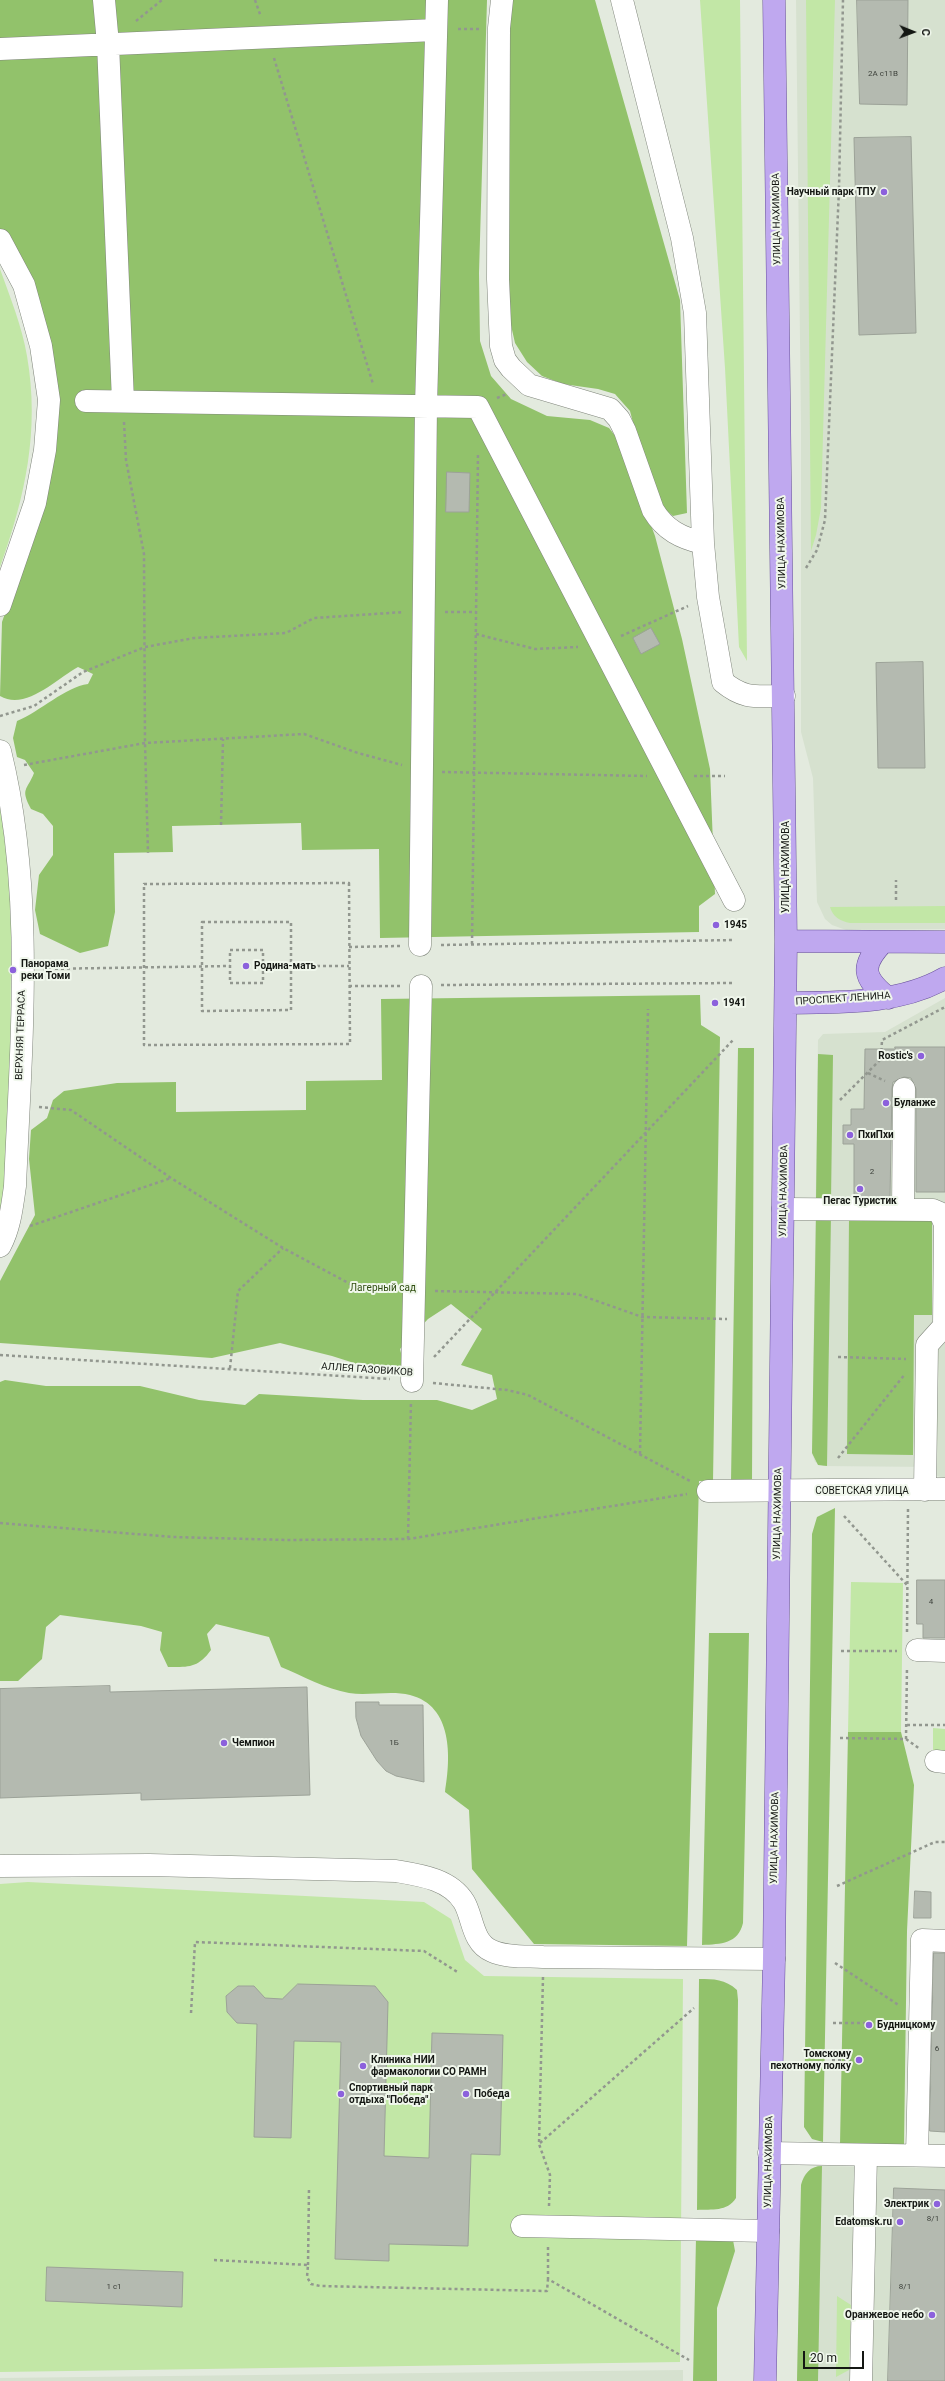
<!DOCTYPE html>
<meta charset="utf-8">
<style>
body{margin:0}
#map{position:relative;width:945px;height:2381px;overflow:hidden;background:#e3eade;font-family:Roboto,sans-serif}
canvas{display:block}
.north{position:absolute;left:893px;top:12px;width:40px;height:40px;-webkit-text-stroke:3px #f0f7ec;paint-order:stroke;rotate:91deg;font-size:11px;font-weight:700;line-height:16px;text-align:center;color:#141713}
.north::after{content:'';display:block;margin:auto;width:14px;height:18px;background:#141713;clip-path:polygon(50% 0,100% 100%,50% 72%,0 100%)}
.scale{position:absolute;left:803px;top:2351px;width:61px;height:18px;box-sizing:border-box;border:2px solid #141713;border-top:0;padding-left:5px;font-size:12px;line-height:14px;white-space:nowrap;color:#141713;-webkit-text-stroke:3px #f0f7ec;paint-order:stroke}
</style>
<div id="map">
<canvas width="945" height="2381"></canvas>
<div class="north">С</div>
<div class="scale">20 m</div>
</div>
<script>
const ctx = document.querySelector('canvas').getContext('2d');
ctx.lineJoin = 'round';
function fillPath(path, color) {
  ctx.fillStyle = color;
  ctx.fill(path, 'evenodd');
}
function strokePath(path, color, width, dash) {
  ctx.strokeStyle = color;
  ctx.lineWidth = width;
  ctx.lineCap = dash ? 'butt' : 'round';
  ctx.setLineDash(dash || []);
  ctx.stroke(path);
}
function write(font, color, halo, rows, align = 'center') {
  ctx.font = font + ' Roboto,sans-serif';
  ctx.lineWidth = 4;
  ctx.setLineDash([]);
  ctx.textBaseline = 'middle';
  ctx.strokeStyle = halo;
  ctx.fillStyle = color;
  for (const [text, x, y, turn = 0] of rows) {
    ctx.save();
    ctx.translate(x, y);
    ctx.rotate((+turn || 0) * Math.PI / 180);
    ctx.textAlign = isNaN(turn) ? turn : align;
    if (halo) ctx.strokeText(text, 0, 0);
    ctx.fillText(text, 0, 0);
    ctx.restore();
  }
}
fillPath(new Path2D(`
 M796,0H945V929L846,930L832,925L825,919L817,902L813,778L801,732V424Z
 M945,998V1478L937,1476L932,1467L823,1466L815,1462L812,1453L818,1040L823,1034L885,1032Z
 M819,2166L945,2168V2381H797L801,2185L804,2176L811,2169Z
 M683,2370V2381H0V2378Z`), '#d6e1cf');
fillPath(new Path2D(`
 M700,0H740L747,661L739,647L725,368Z
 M806,0H835L821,508L816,535L811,551Z
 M0,269C10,297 22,326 27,356C40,431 25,497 0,567Z
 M0,803L11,889V956L10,1111L6,1190L0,1221Z
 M945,906V923H850C840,921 833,917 830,907Z
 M851,1582L903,1583L901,1732H848Z
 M933,1728L945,1729V1753H933Z
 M28,1882L424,1902L451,1919L465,1960L484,1976L683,1979L680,2362L0,2372V1884Z
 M837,2296L851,2305L849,2370L836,2377Z`), '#c2e7a6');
fillPath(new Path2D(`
 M0,0H487L479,273L480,341L491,376L511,399L547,416L590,420L609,428L620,442L655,536L682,639L710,769L715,894L699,906V932L380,938L379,849L302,850L301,823L172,826L173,852L114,853L115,912L108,946L80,953L40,934L35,910L39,875L53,855V826L43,814L31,809C20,788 27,791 34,773L25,760L17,757L13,738L17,721C41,711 65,687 88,684L93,674L78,667C56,679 26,711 0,696L2,622L27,550L54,432L0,232Z
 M508,0H595L680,300L687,513L673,516L661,506L639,446L630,411L615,394L598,389L563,384L542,376L527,362L515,343L510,321L507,264Z
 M700,995L701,1025L720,1037L713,1481H699L687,1946L534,1944L472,1869L469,1810L445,1792C451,1757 453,1706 410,1695C391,1690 369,1696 349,1693C326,1689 303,1676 281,1667L269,1637L216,1624L207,1634L211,1650C198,1668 189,1667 168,1667L160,1650L162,1632L141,1626L60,1615L46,1627L42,1659L18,1681H0V1382L5,1380L46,1386H140L199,1400L245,1405L259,1394L363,1400H437L472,1410L497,1399L492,1375L461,1365L482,1329L451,1304L428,1319L400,1349L405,1369L376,1370L332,1356L280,1343L212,1358L0,1343V1281L35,1215L29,1159L31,1130L47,1118L53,1100L64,1091L117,1083L176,1082V1112L306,1110V1081L382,1080L381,999Z
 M738,1048H754L752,1481H731Z
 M818,1054L833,1055L831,1200H816Z
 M816,1215H831L827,1466L818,1465L812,1453Z
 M849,1218H932V1315H914L913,1455L847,1454Z
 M835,1508L823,2142L812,2139L804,2127L812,1534L817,1517Z
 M709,1633H749L743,1923C738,1944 721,1944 702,1945Z
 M848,1732H901L914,1785L907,1931L904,2145L840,2144Z
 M699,1979C714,1979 725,1979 737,1990L738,2000L736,2198C727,2212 712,2209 697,2210Z
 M822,2166L818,2381H797L801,2185C804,2174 810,2166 822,2166Z
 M696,2238L733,2240L735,2251L717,2308V2381H693Z`), '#92c26b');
const building = new Path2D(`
 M857,0H908L907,105L860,104Z
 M911,137L916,333L859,335L854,138Z
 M447,472L470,473L469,512H446Z
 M651,628L660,644L641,654L633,638Z
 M923,662L925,768H878L876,663Z
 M895,1047H945V1192H916V1089L911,1078L904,1077L893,1082L892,1089L890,1197H854V1144H843V1125H851V1109H864L865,1049H895Z
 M917,1580H945V1638H923V1624H917Z
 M110,1686V1692L307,1687L310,1795L141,1800V1793L0,1798V1689Z
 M356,1702H379V1705H423L424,1782L396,1776L386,1771L377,1761L361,1736L356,1718Z
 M915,1891L931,1892V1918H914Z
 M934,1953H945V2132L930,2131Z
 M298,1984L375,1986L388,2002L384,2156L429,2158L432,2033L503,2035L500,2155L471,2154L468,2246L389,2244V2261L335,2259L341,2042L294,2041L291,2138L254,2137L257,2024L237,2023L227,2012L226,1996L238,1986H254L265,1998L282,1999Z
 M894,2188L945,2190V2381H888Z
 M47,2267L183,2272L182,2307L46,2301Z`);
fillPath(building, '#b4bab0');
strokePath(building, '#9ca298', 1);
const minor = new Path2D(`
 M104,0L108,44L123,401
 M502,0L499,28L498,279L501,346L505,360L511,368L529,385L610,409L619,419L625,431L653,510C665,530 681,538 703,543
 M622,0L682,238L695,313L703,543L708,597L723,682C745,700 757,696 784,696
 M0,49L435,30
 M0,240L24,285L41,346L49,400L45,450L35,503L0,605
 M86,401L478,407L734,900
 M0,751C35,892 21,1042 15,1186C12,1207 10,1227 0,1246
 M420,945L426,406L437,0
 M783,1209L933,1210L940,1213L945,1224L944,1325
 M903,1210L904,1089
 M412,1381L421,986
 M925,1490L927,1345L945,1325
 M708,1491L945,1489
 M917,1650L945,1651
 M936,1761L945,1762
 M0,1866L149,1865L396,1871C420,1875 450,1879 464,1902C473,1917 472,1943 492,1951C507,1958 527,1956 543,1957L774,1959
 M769,2153L945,2156
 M917,2155L922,1940L945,1941
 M522,2226L768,2231
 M861,2381L866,2155`);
const major = new Path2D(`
 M786,941L945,942
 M883,942C860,966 863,978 888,998
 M786,1003C839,1002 898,1005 945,978
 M765,2381L774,1959L786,941L774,0`);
strokePath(minor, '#80867c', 23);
strokePath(major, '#68509b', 23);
strokePath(new Path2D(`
 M255,0L261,17
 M136,21L162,0
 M458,29H479
 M274,58L373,384
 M497,398L507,394
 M124,422L126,460L144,554L145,743L148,853
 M806,568L817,550L825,520L839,188L843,0
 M445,612H476
 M476,634L535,649L578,647
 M621,636L688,606
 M0,716L34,706L83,672L145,647L194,638L286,633L314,618L404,612
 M24,765L145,743L304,734L358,753L402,765
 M442,772L647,776
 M694,776H725
 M221,825L223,739
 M349,883L350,1044L144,1045V884Z
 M896,900V880
 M202,922H291V1010L202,1011Z
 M472,944L478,453
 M441,945L734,940
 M349,947L400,946
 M230,950H263V983H230Z
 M263,966H349
 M43,969L230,966
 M441,985L734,983
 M349,986H400
 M868,1073L885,1081
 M840,1100L881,1059L882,1040L945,1007
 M39,1107L71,1110L171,1178L283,1248L354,1286L393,1289
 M30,1226L171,1178
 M435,1291L577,1294L642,1317L727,1319
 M0,1355L390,1379
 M434,1357L734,1039
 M838,1357L906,1359
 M230,1368L238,1291L283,1248
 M433,1383L507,1390L528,1395L690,1481
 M640,1454L648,1009
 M838,1458L905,1374
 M844,1516L907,1585
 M0,1523L173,1537L287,1540L408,1539L687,1494
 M408,1539L411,1401
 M907,1632L908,1509
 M841,1651H897
 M907,1725H945
 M840,1738L906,1739L920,1749
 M906,1739L907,1667
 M837,1886L935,1842H945
 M835,1963L900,2006
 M543,1977L539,2144L550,2175L549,2206
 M191,2013L195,1942L424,1951L459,1973
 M833,2023H865
 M832,2060H851
 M540,2143L694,2008
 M548,2247V2279L689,2360
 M214,2260L308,2265L307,2277L311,2284L320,2286L547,2291L548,2279
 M308,2265L309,2188`), '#92978f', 2.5, [3, 3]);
strokePath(minor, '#fff', 22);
strokePath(major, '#bfa8ef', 22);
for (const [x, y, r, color] of [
 [884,192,4,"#8c61dc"],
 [716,925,4,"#8c61dc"],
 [246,966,4,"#8c61dc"],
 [13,970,4,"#8c61dc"],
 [715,1003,4,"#8c61dc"],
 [921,1056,4,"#8c61dc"],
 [886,1103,4,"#8c61dc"],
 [850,1135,4,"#8c61dc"],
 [860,1189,4,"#8c61dc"],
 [224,1743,4,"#8c61dc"],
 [869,2025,4,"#8c61dc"],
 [859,2060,4,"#8c61dc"],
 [363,2066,4,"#8c61dc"],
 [341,2094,4,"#8c61dc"],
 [466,2094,4,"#8c61dc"],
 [937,2204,4,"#8c61dc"],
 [900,2222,4,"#8c61dc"],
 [932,2315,4,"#8c61dc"]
]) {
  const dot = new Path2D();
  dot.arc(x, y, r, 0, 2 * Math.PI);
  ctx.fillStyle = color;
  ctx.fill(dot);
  strokePath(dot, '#f0f7ec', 1.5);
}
write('8px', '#3c403a', null, [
 ["2А с11В",883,74],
 ["2",872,1172],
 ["4",931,1602],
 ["1Б",394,1743],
 ["6",937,2049],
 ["8/1",933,2219],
 ["1 с1",114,2287],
 ["8/1",905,2287]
]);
write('bold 10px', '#141713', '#f0f7ec', [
 ["Научный парк ТПУ",876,192,"right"],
 ["1945",724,925],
 ["Панорама",21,964],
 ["реки Томи",21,976],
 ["Родина-мать",254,966],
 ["1941",723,1003],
 ["Rostic's",913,1056,"right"],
 ["Буланже",894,1103],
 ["ПхиПхи",858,1135],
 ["Пегас Туристик",860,1201,"center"],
 ["Чемпион",232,1743],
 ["Будницкому",877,2025],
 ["Томскому",851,2054,"right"],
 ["пехотному полку",851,2066,"right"],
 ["Клиника НИИ",371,2060],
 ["фармакологии СО РАМН",371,2072],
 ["Спортивный парк",349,2088],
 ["отдыха \"Победа\"",349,2100],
 ["Победа",474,2094],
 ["Электрик",929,2204,"right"],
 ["Edatomsk.ru",892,2222,"right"],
 ["Оранжевое небо",924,2315,"right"]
], 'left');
write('10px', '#141713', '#f0f7ec', [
 ["УЛИЦА НАХИМОВА",777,219,-91],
 ["УЛИЦА НАХИМОВА",782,543,-91],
 ["УЛИЦА НАХИМОВА",786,867,-90],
 ["ПРОСПЕКТ ЛЕНИНА",843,999,-4],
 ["ВЕРХНЯЯ ТЕРРАСА",21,1035,-88],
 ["УЛИЦА НАХИМОВА",784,1191,-89],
 ["АЛЛЕЯ ГАЗОВИКОВ",367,1370,4],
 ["СОВЕТСКАЯ УЛИЦА",862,1491],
 ["УЛИЦА НАХИМОВА",778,1514,-89],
 ["УЛИЦА НАХИМОВА",775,1838,-89],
 ["УЛИЦА НАХИМОВА",769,2162,-89]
]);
write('10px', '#304e11', '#f0f7ec', [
 ["Лагерный сад",383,1288]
]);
</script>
